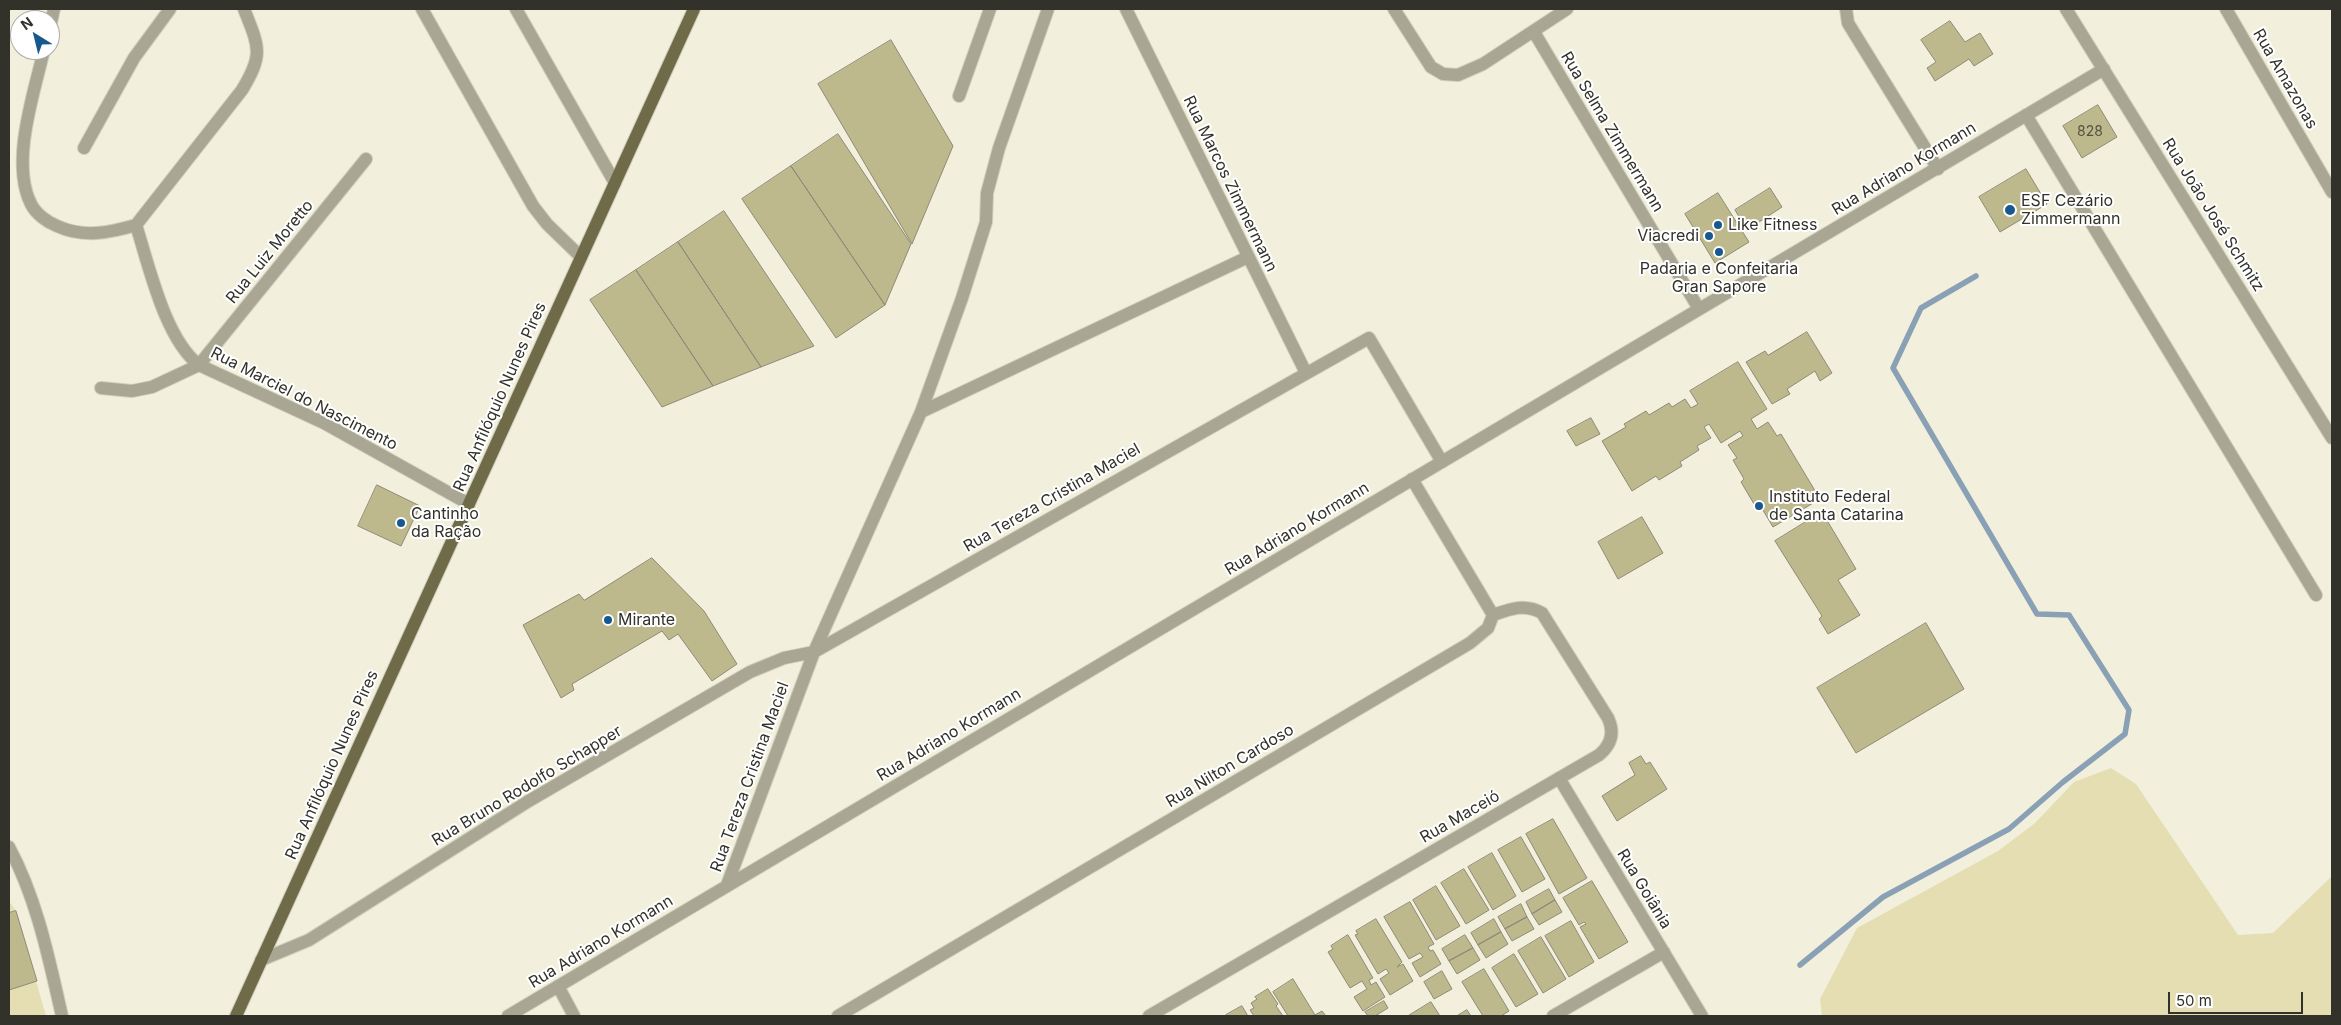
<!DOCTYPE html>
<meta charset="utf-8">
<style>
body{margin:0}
#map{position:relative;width:2341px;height:1025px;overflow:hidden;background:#f2f0dc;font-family:Inter,sans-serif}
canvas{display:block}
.frame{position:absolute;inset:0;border:10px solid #32312a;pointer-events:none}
.north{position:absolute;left:10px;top:10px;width:50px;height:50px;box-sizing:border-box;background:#fff;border:1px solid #adadaa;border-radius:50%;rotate:324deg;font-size:14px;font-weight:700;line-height:20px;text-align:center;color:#32312a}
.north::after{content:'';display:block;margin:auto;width:18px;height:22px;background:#17598e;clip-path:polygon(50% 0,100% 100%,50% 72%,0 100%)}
.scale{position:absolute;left:2168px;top:992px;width:135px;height:22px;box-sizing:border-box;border:2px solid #32312a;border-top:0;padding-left:6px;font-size:15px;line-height:18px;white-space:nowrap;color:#32312a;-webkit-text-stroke:4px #fff;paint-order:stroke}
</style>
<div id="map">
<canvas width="2341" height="1025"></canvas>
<div class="frame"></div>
<div class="north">N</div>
<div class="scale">50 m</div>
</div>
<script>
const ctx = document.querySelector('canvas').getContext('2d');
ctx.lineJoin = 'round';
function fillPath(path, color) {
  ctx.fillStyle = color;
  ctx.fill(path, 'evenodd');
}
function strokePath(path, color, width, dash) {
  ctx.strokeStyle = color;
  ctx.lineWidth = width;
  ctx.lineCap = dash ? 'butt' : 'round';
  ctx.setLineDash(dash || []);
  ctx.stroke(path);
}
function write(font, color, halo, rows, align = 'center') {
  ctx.font = font + ' Inter,sans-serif';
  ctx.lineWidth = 4;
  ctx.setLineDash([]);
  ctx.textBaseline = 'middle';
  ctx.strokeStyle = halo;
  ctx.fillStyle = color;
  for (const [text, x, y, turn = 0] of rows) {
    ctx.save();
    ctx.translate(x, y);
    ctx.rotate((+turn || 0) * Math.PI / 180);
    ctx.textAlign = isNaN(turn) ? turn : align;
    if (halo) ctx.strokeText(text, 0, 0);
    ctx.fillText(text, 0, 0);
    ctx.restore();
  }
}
fillPath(new Path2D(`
 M2111,768L2136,784L2238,935L2273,933L2332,876V1016H1822L1820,999L1857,928L1998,851L2035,823L2074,782Z
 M9,901L16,911L46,1016H9Z`), '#e5deb3');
strokePath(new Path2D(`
 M1800,965L1883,897L2009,829L2063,782L2125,734L2129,710L2069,615L2037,614L1893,368L1921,308L1976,276`), '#89a0b5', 5.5);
const building = new Path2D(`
 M1950,21L1965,42L1980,33L1993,54L1974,66L1969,59L1935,81L1927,68L1936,62L1921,40Z
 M891,40L953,146L912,244L818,84Z
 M2098,105L2117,137L2082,158L2063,126Z
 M838,134L911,244L885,305L791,166Z
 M791,166L885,305L836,338L742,199Z
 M2026,169L2047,204L2000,232L1979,197Z
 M1770,188L1782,207L1747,230L1735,210Z
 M1718,193L1749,242L1715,263L1685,214Z
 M724,211L814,346L761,367L678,242Z
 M678,242L761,367L713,386L636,270Z
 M636,270L713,386L662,407L590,300Z
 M1807,332L1832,373L1820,381L1815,371L1787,389L1790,394L1772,404L1746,362L1765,351L1768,355Z
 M1738,362L1767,409L1751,419L1757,429L1768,422L1777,436L1781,434L1820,499L1773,527L1758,502L1754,504L1741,482L1744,479L1733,460L1737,458L1728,445L1743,436L1740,431L1721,443L1709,424L1704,427L1711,438L1697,446L1699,450L1680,462L1682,466L1659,480L1656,476L1632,491L1602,441L1626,427L1624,424L1646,411L1649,415L1669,403L1672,407L1685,399L1691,408L1698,404L1690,391Z
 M1591,418L1600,434L1576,446L1567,431Z
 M377,485L420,506L401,546L358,526Z
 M1822,512L1856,569L1838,580L1860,615L1828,634L1819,619L1822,616L1775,541Z
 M1642,517L1663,553L1618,579L1598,542Z
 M652,558L704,611L737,664L712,681L678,634L669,640L662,631L572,684L574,690L561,698L523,625L579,594L584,600Z
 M1926,623L1964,689L1856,753L1817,688Z
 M1641,756L1646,764L1650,762L1667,789L1617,821L1602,796L1635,775L1629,763Z
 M1553,819L1587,878L1559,894L1526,834Z
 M1521,837L1545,879L1522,892L1498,850Z
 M1492,853L1516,896L1493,910L1468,867Z
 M1464,869L1489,910L1466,924L1441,883Z
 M1592,881L1628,942L1599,959L1580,927L1586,924L1584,922L1579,925L1563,898Z
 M1436,886L1460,926L1436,940L1413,900Z
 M1549,889L1555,900L1532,914L1526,902Z
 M1555,900L1562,912L1539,925L1532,914Z
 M1410,902L1434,944L1428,947L1430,951L1433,950L1441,964L1420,977L1412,963L1423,957L1420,953L1409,959L1384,917Z
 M1521,904L1527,917L1505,929L1498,917Z
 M16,911L37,981L9,990V913Z
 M1527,917L1534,929L1512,941L1505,929Z
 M1376,919L1402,962L1397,967L1403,964L1413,981L1390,995L1380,979L1389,973L1386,969L1378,974L1355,935L1358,934L1356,931Z
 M1494,919L1501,932L1478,945L1471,933Z
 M1571,921L1594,962L1569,977L1545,936Z
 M1501,932L1508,944L1486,958L1478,945Z
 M1348,935L1373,978L1369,980L1371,985L1376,982L1385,997L1363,1011L1354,997L1367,989L1362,981L1350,988L1328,952L1333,949L1331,946Z
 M1465,935L1473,948L1449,961L1442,949Z
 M1541,937L1566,979L1543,993L1518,951Z
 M1473,948L1480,960L1457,974L1449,961Z
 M1514,954L1538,994L1516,1007L1492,968Z
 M1484,969L1509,1011L1501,1016H1483L1462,982Z
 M1442,971L1452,989L1434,999L1424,982Z
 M1293,979L1315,1015L1322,1011L1326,1016H1288L1273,992Z
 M1268,989L1278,1004L1276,1006L1283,1016H1254L1250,1010L1254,1008L1251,1003L1257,999L1255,997Z
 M1384,1001L1388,1008L1375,1016H1368L1365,1012Z
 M1431,1002L1440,1016H1408Z
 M1242,1006L1248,1016H1227L1226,1015Z
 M1467,1010L1471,1016H1457Z`);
fillPath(building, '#beb88d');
strokePath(building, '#8d8a78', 1);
const minor = new Path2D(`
 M244,9C259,47 264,54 242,90L136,225C149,266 165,339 199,365L324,423L469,504
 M422,9L533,206L547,224L581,257
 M516,9L615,183
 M1126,9L1306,373
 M1394,9L1431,67L1443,74L1458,75L1483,64L1567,9
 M1846,9L1848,23L1938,169
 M2066,9L2332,438
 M2226,9L2332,192
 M50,27L54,9
 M1534,32L1699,309
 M44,50C34,93 10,163 31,204C36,214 47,222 57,226C83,238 109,233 136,225
 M959,96L990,9
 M2026,115L2316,595
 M84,148L134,58L170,9
 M101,388L132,391L152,387L199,365L366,159
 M921,412L1248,257
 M1412,479L1493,615
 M1559,778L1702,1016
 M9,847C37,899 49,959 62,1016
 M727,885L814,652L921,412L962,298L986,222L987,193L999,148L1048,9
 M261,960L309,940L527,802L750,672L784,658L814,652L1369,338L1442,462
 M558,986L574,1016
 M508,1016L2104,69
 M838,1016L1470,643L1488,628L1493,615
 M1149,1016L1599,755C1611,745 1615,733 1608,718L1542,613C1525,603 1510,609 1493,615
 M1553,1016L1664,952`);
const major = new Path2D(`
 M236,1016L694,9`);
strokePath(minor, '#cfcebc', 14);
strokePath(major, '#cfcebc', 14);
strokePath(minor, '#a9a693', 12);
strokePath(major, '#6f6a48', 12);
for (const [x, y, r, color] of [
 [2010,210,6,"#17598e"],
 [1718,225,5,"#17598e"],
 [1709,236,5,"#17598e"],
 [1719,252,5,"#17598e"],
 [1759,506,5,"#17598e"],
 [401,523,5,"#17598e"],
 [608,620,5,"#17598e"]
]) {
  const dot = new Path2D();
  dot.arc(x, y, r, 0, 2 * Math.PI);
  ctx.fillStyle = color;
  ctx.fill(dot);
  strokePath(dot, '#fff', 2);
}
write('14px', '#555343', null, [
 ["828",2090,132]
]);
write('16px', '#32312a', '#fff', [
 ["Rua Amazonas",2285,79,60],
 ["Rua Selma Zimmermann",1612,132,59],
 ["Rua Adriano Kormann",1904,169,-31],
 ["Rua Marcos Zimmermann",1230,184,64],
 ["Rua João José Schmitz",2213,215,58],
 ["Rua Luiz Moretto",270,252,-51],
 ["Rua Anfilóquio Nunes Pires",500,397,-66],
 ["Rua Marciel do Nascimento",304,399,27],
 ["Rua Tereza Cristina Maciel",1052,498,-30],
 ["Rua Adriano Kormann",1297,529,-31],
 ["Rua Adriano Kormann",949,735,-31],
 ["Rua Anfilóquio Nunes Pires",332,765,-66],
 ["Rua Nilton Cardoso",1230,766,-31],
 ["Rua Tereza Cristina Maciel",750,777,-70],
 ["Rua Bruno Rodolfo Schapper",527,786,-31],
 ["Rua Maceió",1460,817,-30],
 ["Rua Goiânia",1644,889,59],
 ["Rua Adriano Kormann",601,942,-31]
]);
write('16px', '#32312a', '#fff', [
 ["ESF Cezário",2021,201],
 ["Zimmermann",2021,219],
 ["Like Fitness",1728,225],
 ["Viacredi",1699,236,"right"],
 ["Padaria e Confeitaria",1719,269,"center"],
 ["Gran Sapore",1719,287,"center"],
 ["Instituto Federal",1769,497],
 ["de Santa Catarina",1769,515],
 ["Cantinho",411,514],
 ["da Ração",411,532],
 ["Mirante",618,620]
], 'left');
</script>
